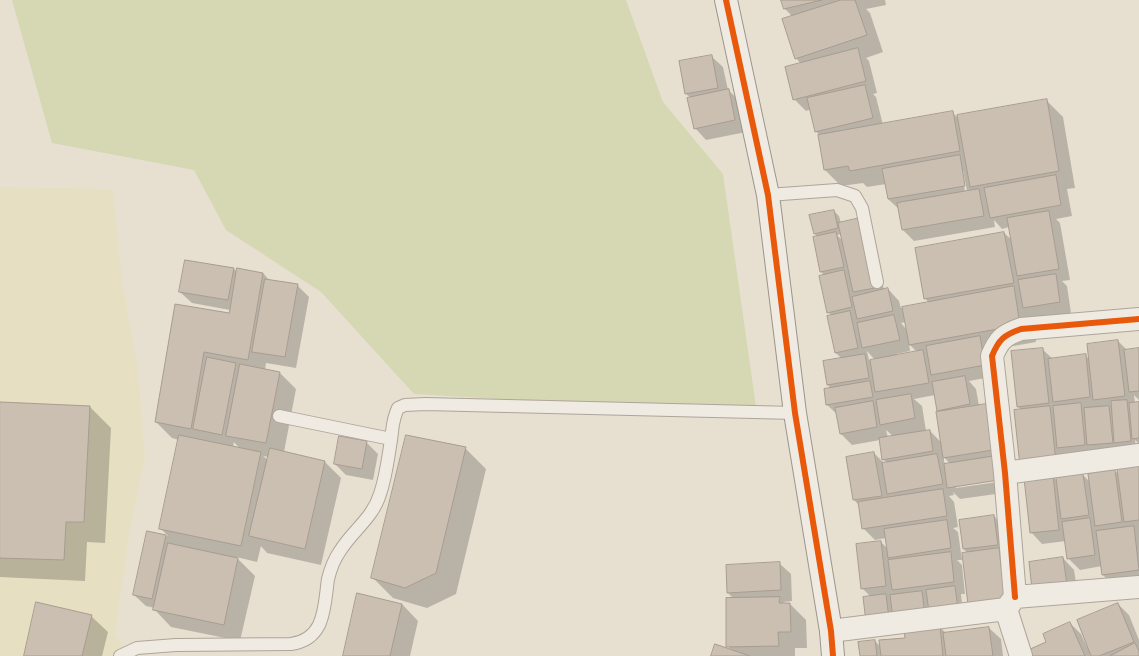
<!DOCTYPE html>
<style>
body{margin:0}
canvas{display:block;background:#e7e0d1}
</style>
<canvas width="1139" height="656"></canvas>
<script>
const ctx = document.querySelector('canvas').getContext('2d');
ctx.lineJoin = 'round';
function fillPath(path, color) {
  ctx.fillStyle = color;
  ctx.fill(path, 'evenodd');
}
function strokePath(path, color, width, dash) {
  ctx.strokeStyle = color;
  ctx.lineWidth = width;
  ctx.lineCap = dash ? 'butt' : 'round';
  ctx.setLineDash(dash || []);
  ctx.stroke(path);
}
fillPath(new Path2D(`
 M0,187L113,189L122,282L137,364L145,457L130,529L115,633L125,650L137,656H0Z`), '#e6dfc2');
fillPath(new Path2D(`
 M12,0H626L663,102L723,174L757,414L414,394L321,292L226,230L194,170L52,143Z`), '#d6d7b3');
fillPath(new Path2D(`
 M782,0H885L886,5L866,9L870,13L883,52L866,58L869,61L877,93L873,94L876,97L883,125L952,112L959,119L1046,100L1063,117L1075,188L1067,189L1072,216L1056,219L1060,223L1070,280L1062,281L1067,286L1071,313L1035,319L1032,316L1036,342L991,350L996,376L969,381L976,389L979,406L986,405L997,417L1010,492L960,499L953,492L954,495L949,496L954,502L958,527L953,528L958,532L962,560H957L962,565L965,594H961L963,614L940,627L947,634L989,628L1001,639L1003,656H861L875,641L881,647L906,638L905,631L862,588L881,542L888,549L886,538L875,540L863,528L860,506L854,500L874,453L885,464L887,463L883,459L880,440L852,445L841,434L838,415L827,405L825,390L831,389L828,385L842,359L836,353L832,316L828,312L825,276L821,272L818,237L814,233L834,211L839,216L841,223L871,231L884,290L888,289L899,301L901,308L929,303L925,298L917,248L1004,233L1012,240L1009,227L1002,229L994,220L995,227L914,241L903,230L900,210L888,199L886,184L867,187L863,183L841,186L825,170L819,136H820L816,131L811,109L806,111L794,99L801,64L796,58L793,17L785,9ZM961,170H963L967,191H965ZM842,234L843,241L837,235ZM906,322L907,330L901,323ZM909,344L917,352L896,356V354L910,351ZM867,351L875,360H869ZM935,395L938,410L940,413L942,443L930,431H926L922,406L914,399ZM886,430L894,437L888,438ZM944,457L950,464L947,465L944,462ZM1004,479V481L956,488V486Z
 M711,56L723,67L728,90L740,101L746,132L706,140L695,128L691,98L686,94L680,62Z
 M234,269L237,272L263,273L270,281L297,285L309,297L296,368L266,363L265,370L279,372L296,389L284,452L325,462L341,478L321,565L267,553L261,546L257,562L236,557L255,576L240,641L171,627L155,610V608L146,606L134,595L148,532L168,536L160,528L179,440L172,438L156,422L230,314V310L192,303L180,292ZM234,442L240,449L233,447ZM263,456L269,457L268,460Z
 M1118,341L1128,351L1139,349V400L1134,395L1135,403H1139V444L1135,440L1136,447L1052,475L1057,481L1083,475L1090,482L1115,471L1119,475L1139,467V583L1114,586L1103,575L1102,566L1080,570L1068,558L1066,541L1042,544L1031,532L1021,410L1018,407L1042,349L1053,359L1085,355L1090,360Z
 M0,403L90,407L111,428L105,543L87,542L85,581L0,577Z
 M366,442L378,454L373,480L346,475L335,464Z
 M465,448L486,469L456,594L427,608L393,598L372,577Z
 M994,516L1005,528L1016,612L964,549Z
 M1063,558L1074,570L1078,595L1033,588Z
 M779,563L791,574L792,601L783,602L785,604H790L806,620L807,648H795V656H712L732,651L728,646L734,599L728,593Z
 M402,604L418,621L410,656H344Z
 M1118,604L1129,615L1139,640V656H1032L1070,623L1081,634L1087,647L1088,646Z
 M91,616L108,632L102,656H25Z`), '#0003');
const building = new Path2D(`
 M781,0H822L784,9Z
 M841,0H855L867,35L795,59L782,19Z
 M858,48L866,81L793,100L785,67Z
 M712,55L718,88L685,94L679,61Z
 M865,85L873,118L815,132L807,98Z
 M729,89L735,120L694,129L687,98Z
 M1047,99L1059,171L970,187L957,115Z
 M953,111L960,151L850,171L848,166L824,170L818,135Z
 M960,155L965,186L888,199L882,169Z
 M1056,175L1061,205L990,218L984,188Z
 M979,189L984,216L902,230L897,203Z
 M834,210L838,228L814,234L809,215Z
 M1049,211L1059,269L1017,276L1007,218Z
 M860,218L875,288L853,292L838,223Z
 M836,232L844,267L820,272L813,237Z
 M1004,232L1014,283L924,299L915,248Z
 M185,260L234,268L228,300L179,292Z
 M237,268L263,273L248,360L204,352L191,429L155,422L175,304L229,313Z
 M844,270L852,307L827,313L819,276Z
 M1056,274L1060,302L1023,308L1018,280Z
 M265,279L298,284L285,357L252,352Z
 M1014,286L1020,325L909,345L902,307Z
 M888,288L893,311L857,319L852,297Z
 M850,311L858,348L835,353L827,316Z
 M894,315L900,340L862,348L857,323Z
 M980,336L985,365L931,375L926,346Z
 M1118,340L1125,396L1093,400L1087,344Z
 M1043,348L1049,403L1017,407L1011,351Z
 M1139,348V391L1129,392L1124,350Z
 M923,350L929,383L875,392L870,360Z
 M865,354L869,378L827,385L823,361Z
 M1086,354L1090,397L1053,402L1048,359Z
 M207,357L236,363L222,435L193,429Z
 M240,364L280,372L266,443L226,436Z
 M965,376L970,404L937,411L932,382Z
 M870,381L873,397L826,405L824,389Z
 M911,394L915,418L880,425L876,400Z
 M1127,400L1131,441L1114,443L1111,401Z
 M873,401L877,427L840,434L835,408Z
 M0,402L90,406L84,522H66L64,560L0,558Z
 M1139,402V438L1132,439L1129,403Z
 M1081,403L1085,445L1057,448L1053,406Z
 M986,404L993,450L943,458L936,412Z
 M1050,406L1056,462L1020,466L1014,410Z
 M1109,406L1113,443L1087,445L1084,408Z
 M930,430L933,451L882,460L879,438Z
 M179,435L261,452L241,546L159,529Z
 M406,435L466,447L436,573L405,588L371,578Z
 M339,436L367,441L362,469L334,464Z
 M270,448L325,461L305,549L249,536Z
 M874,452L882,496L853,500L846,457Z
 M937,454L943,484L887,494L882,463Z
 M996,456L999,480L947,488L944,464Z
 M1139,466V520L1124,522L1117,469Z
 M1115,470L1122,522L1095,526L1088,474Z
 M1083,474L1089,515L1061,519L1056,478Z
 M1053,475L1059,530L1030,533L1024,478Z
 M943,489L947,516L862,529L858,502Z
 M994,515L998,545L963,549L959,520Z
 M1090,518L1095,555L1067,559L1062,522Z
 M947,520L951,548L888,558L884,529Z
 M1134,526L1139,570L1102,575L1096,531Z
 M147,531L166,535L152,599L133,595Z
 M881,541L886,586L861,589L856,544Z
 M168,543L238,558L224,625L153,610Z
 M999,548L1005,600L968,605L962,553Z
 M951,552L954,582L892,590L888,560Z
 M1063,557L1067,584L1032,589L1029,562Z
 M780,562L781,590L727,593L726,565Z
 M955,586L958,609L929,612L926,590Z
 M922,591L925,615L893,619L890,595Z
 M357,593L402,604L390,656H343Z
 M886,594L889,619L866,622L863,597Z
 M780,597L779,603H790L791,632H778L779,646L726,647V598Z
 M36,602L92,615L82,656H24Z
 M1118,603L1134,642L1099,656H1091L1077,620Z
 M1070,622L1085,656H1031L1028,650L1046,642L1043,634Z
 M940,626L943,656H881L879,640L905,638L904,630Z
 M989,627L993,656H946L943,633Z
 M875,640L877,656H860L858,642Z
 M1135,643L1139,651V656H1110Z
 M715,644L750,656H711Z`);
fillPath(building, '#cbbfb2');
strokePath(building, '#a89c90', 1);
const lane = new Path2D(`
 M768,195L837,190L855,196L862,208L877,282
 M279,416L391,439
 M120,656L137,648L176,645L291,644C326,639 324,606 328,579C330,571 335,558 340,551C352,531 373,518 380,494C386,477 388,458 391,440C393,426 392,421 398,408L405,405L425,404L795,413`);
const street = new Path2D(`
 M1005,473L1139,455
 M1015,597L1005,473L992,356C999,339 1004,335 1021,329L1139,319
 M1006,609L1021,656
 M831,631L1006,609L1015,597L1139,587`);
const secondary = new Path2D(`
 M726,0L768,195L795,413L831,631L833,656`);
strokePath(lane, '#ada599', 14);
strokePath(street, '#ada599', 24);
strokePath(secondary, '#9c958a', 24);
strokePath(lane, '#efebe3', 12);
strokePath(street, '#efebe3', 22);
strokePath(secondary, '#efebe3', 22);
strokePath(new Path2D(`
 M726,0L768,195L795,413L831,631L833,656
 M1015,597L1005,473L992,356C999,339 1004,335 1021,329L1139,319`), '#e8590c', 6);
</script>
